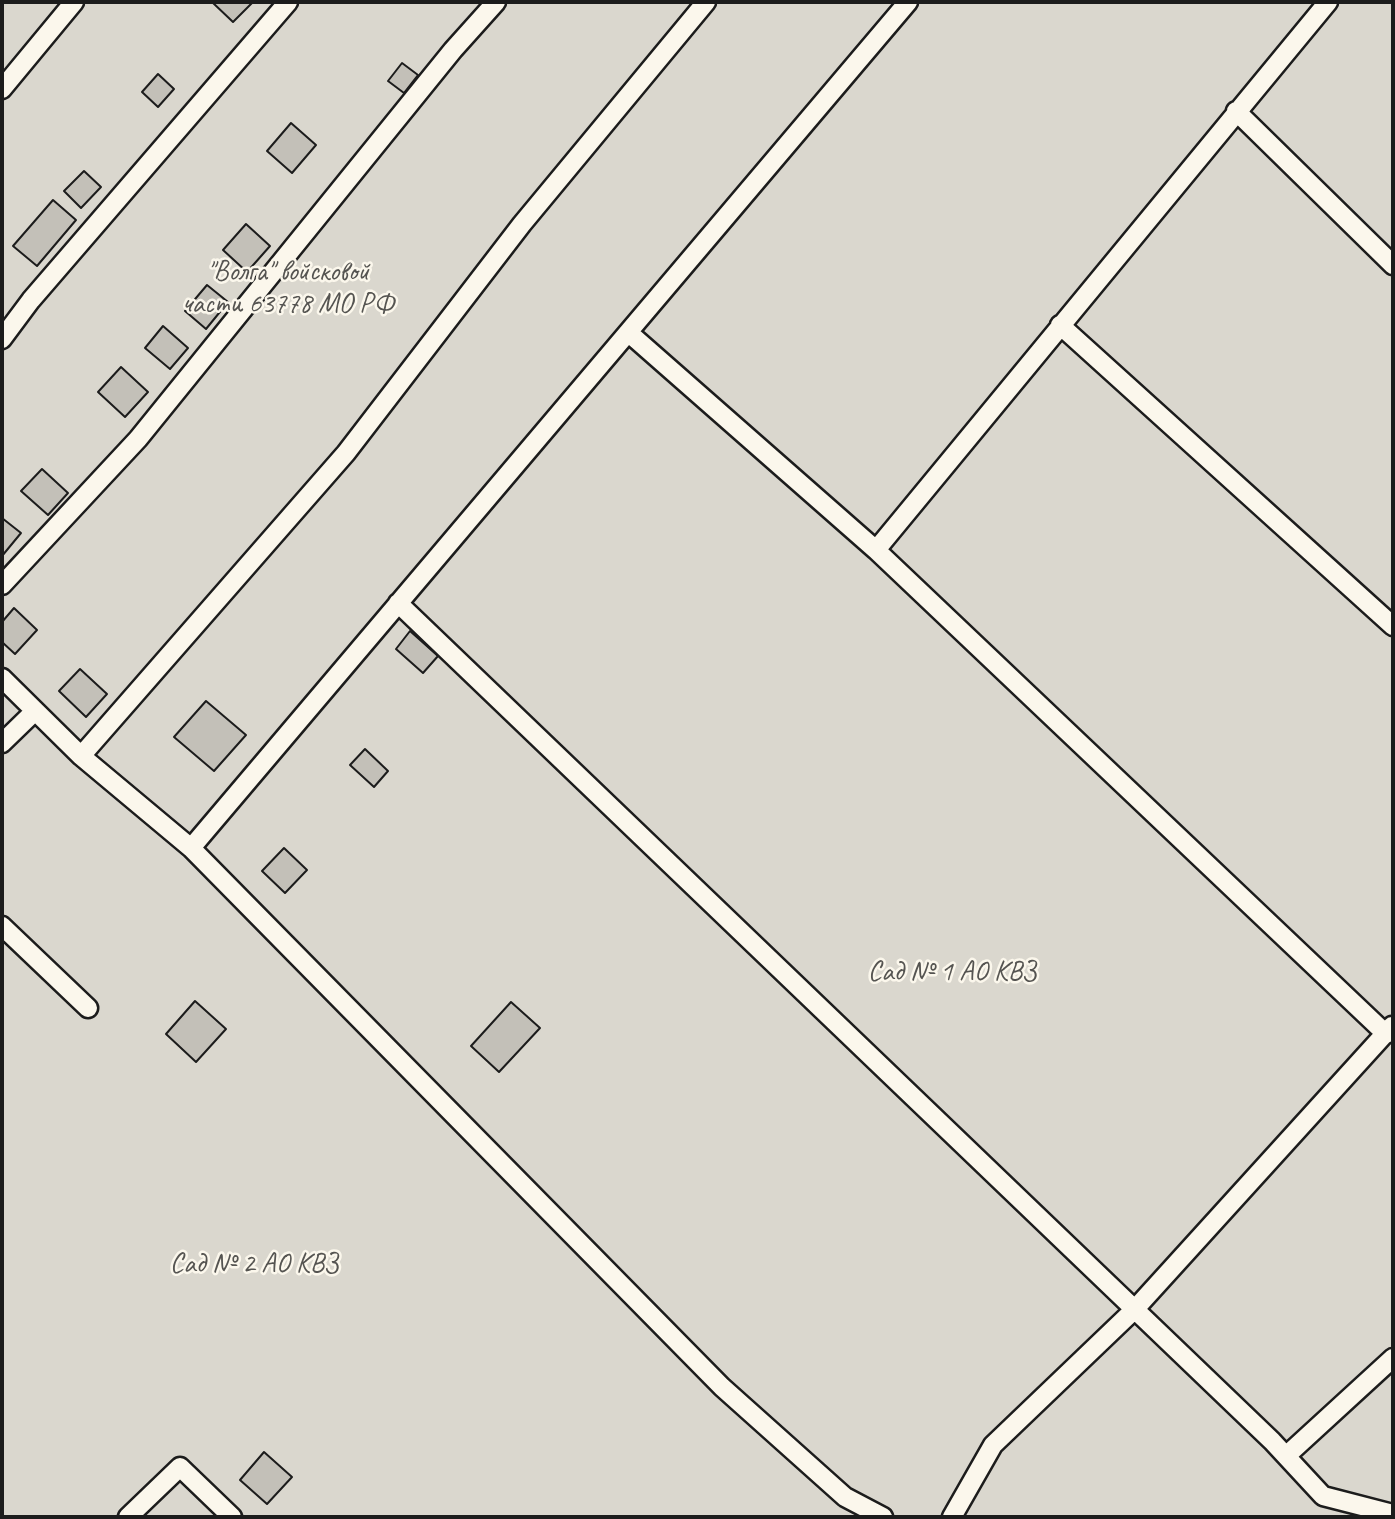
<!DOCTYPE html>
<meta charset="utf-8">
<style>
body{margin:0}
#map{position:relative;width:1395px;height:1519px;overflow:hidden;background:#fbf7ec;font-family:Caveat,sans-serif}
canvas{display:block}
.frame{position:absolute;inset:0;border:4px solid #1c1c1c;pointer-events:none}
</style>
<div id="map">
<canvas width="1395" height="1519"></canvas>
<div class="frame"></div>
</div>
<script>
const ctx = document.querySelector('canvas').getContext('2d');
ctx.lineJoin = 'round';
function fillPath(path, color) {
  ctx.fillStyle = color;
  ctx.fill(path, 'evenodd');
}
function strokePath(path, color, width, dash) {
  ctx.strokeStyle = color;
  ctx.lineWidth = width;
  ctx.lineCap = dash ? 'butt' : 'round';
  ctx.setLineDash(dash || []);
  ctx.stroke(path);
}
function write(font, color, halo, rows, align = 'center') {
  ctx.font = font + ' Caveat,sans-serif';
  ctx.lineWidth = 5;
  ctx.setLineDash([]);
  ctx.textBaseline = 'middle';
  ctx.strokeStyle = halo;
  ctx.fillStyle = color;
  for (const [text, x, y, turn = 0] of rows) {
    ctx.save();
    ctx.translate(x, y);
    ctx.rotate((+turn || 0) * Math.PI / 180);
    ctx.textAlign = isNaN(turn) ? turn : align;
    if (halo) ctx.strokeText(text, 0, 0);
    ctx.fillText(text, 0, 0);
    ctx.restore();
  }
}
fillPath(new Path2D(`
 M2,2H1393V1517H2Z`), '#dad7ce');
const building = new Path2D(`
 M212,2H253L233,22Z
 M402,63L418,75L404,93L388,81Z
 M158,74L174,89L158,107L142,92Z
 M291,123L316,145L292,173L267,151Z
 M84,171L101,187L81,208L64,191Z
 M53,200L76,220L37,266L13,246Z
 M246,224L270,246L247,272L223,250Z
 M207,285L228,302L206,329L185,311Z
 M163,326L188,348L170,369L145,348Z
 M121,367L148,392L125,417L98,392Z
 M42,469L68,493L48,515L21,491Z
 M2,518L21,533L2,556Z
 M14,608L37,630L15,654L2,642V622Z
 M410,631L438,656L423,673L396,649Z
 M80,669L107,694L86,717L59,691Z
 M206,701L246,735L214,771L174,737Z
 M365,749L388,771L374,787L350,765Z
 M284,848L307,870L285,893L262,871Z
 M195,1001L226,1029L196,1062L166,1034Z
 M511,1002L540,1028L499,1072L471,1046Z
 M264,1452L292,1477L267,1504L240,1480Z`);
fillPath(building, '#c3c0b8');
strokePath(building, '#1c1c1c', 2);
const lane = new Path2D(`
 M2,89L74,2
 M1236,111L1393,265
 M1060,325L1393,626
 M629,333L876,550L1386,1034
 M2,339L31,300L288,2
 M876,550L1328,2
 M2,585L138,439L453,50L496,2
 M398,603L1272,1441L1323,1496L1393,1514
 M2,678L81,756L191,848L722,1387L845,1497L883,1517
 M2,743L35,711
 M81,756L346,453L522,224L706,2
 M191,848L908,2
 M2,926L88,1008
 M1286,1456L1393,1358
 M128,1517L180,1467L232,1517
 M952,1517L993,1445L1135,1309L1392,1026`);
strokePath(lane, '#1c1c1c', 23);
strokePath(lane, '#fbf7ec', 18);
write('28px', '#555451', '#fbf7ec', [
 ["\"Волга\" войсковой",288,273],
 ["части 63778 МО РФ",288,305],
 ["Сад № 1 АО КВЗ",952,973],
 ["Сад № 2 АО КВЗ",254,1265]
]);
</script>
